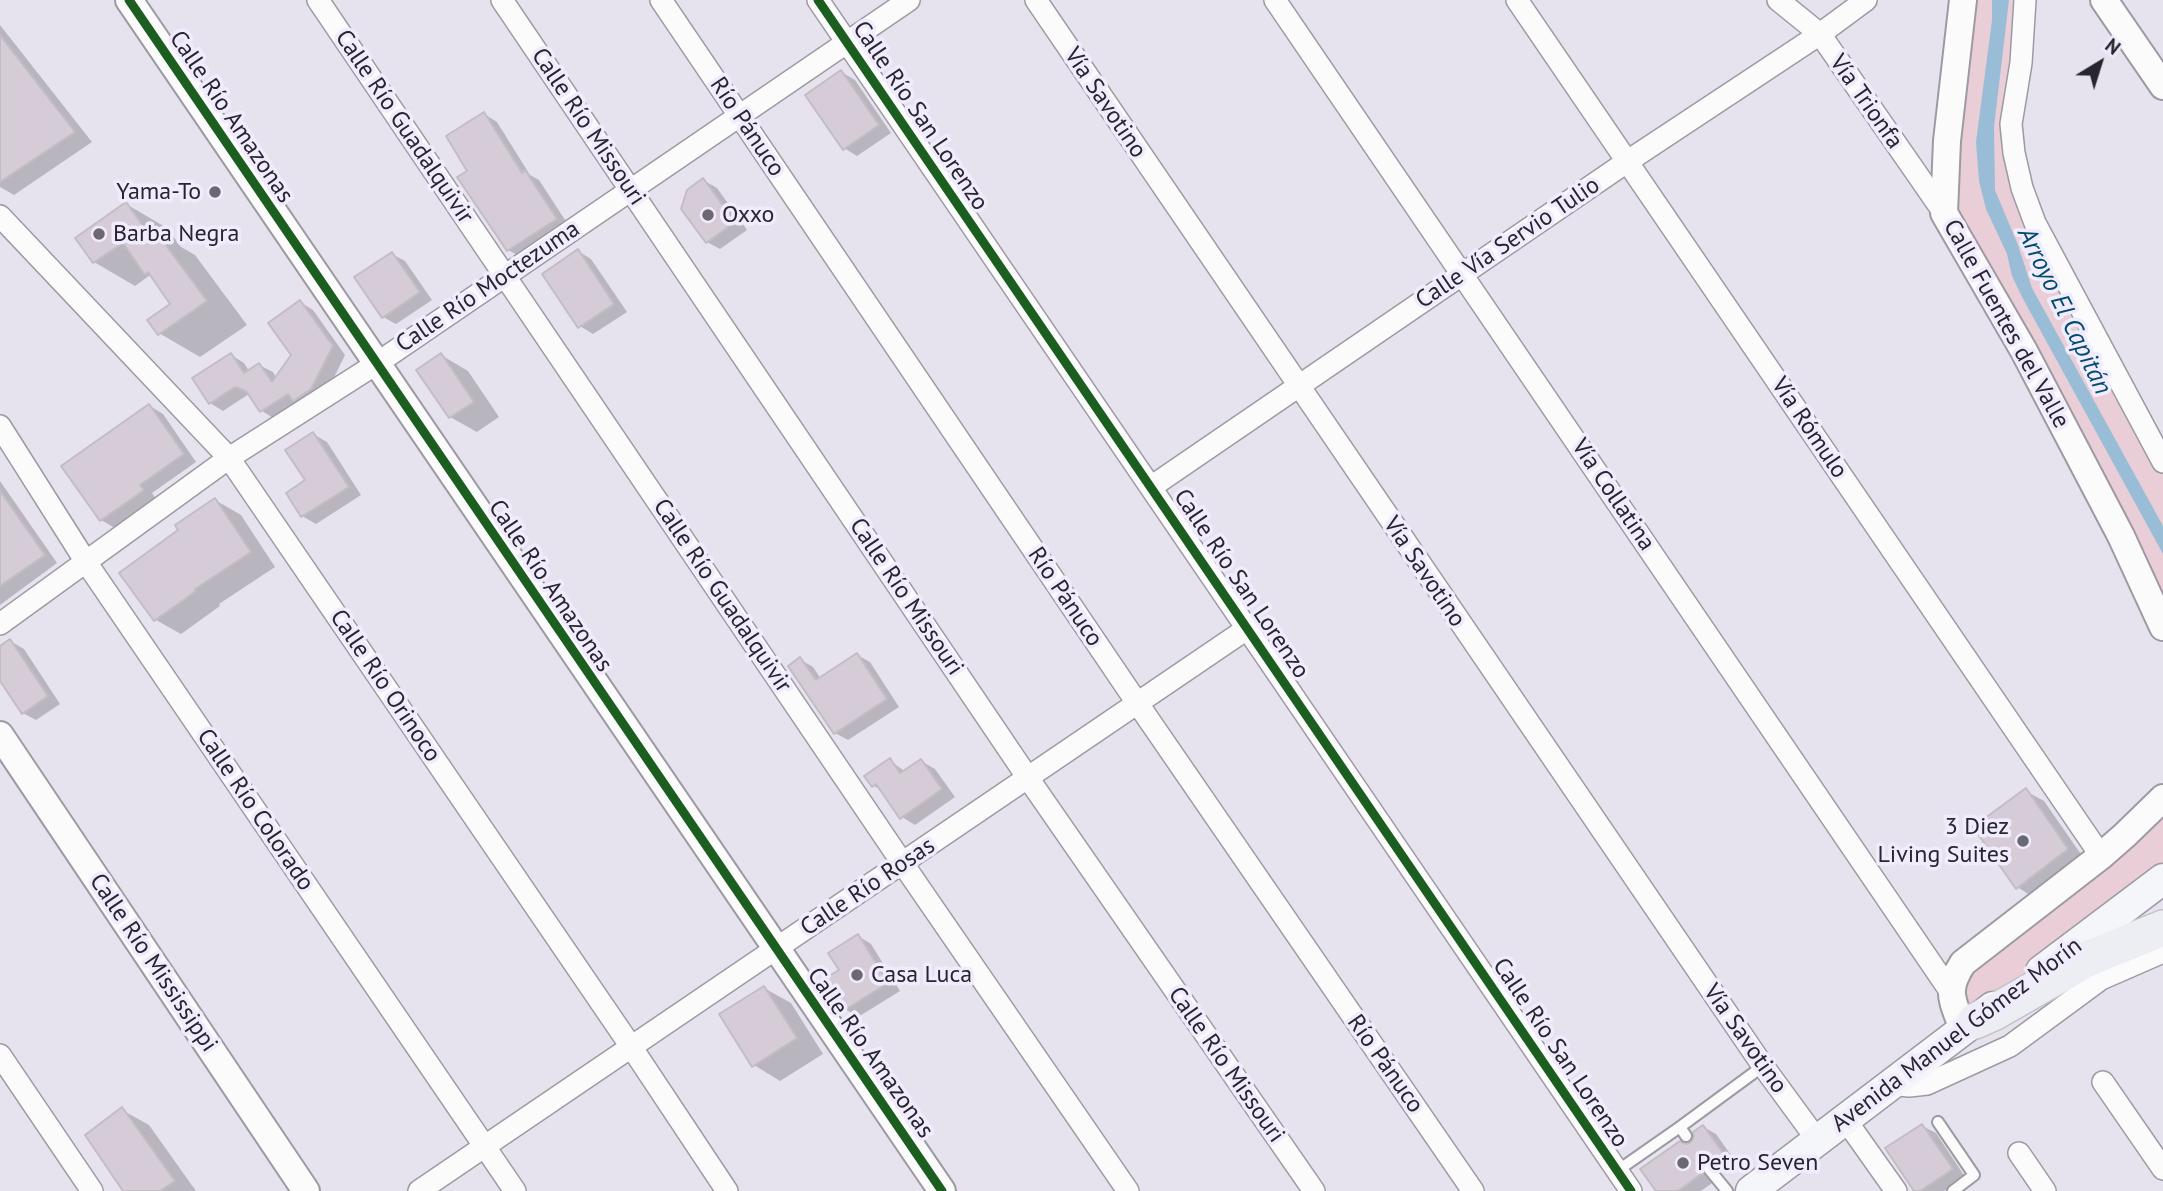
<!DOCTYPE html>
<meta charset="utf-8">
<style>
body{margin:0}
#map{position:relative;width:2163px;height:1191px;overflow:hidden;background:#e6e3ee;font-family:"PT Sans",sans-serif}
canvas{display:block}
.north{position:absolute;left:2065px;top:28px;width:70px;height:70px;-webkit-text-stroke:5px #f1ecfd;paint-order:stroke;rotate:38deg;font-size:19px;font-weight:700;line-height:28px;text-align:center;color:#27252d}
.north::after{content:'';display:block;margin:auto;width:24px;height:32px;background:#27252d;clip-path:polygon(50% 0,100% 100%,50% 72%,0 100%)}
</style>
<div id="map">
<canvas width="2163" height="1191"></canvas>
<div class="north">N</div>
</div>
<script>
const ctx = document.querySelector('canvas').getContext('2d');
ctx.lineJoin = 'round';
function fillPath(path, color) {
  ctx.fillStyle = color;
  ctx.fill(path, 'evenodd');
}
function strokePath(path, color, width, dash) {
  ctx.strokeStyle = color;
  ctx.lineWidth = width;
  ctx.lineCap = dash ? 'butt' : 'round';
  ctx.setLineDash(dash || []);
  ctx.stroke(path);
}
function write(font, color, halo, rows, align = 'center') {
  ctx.font = font + ' "PT Sans",sans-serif';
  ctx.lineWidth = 7;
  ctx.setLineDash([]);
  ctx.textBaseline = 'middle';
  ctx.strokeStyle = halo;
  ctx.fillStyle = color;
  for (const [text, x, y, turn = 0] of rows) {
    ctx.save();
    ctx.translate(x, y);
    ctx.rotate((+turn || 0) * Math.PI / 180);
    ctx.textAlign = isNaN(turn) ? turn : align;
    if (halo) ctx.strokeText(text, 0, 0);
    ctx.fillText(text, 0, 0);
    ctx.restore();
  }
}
fillPath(new Path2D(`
 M1963,0H2025L2021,63L2022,188L2163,462V627L1944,213Z
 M2163,798V879L1963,1030V963Z`), '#eaced7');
fillPath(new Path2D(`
 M1992,0H2009L1994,127L1995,190L2018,245L2032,288L2163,526V554L2022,297L2012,276L2007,254L1986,209L1979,181L1976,142L1992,20Z`), '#99bdd6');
fillPath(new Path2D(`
 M0,25L92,142L14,195L0,187Z
 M841,72L855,80L891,133L857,156L844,148Z
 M484,114L497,122L530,175L539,180L569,226L521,257L508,250L469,171Z
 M703,180L717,188L747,230L720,249L707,242Z
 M126,204L167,228L181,247L195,255L247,325L200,357L159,333L172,304L154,278L150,275L135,286L94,262Z
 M578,251L591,259L627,312L593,334L580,326Z
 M392,254L405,261L432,300L396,324L383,317Z
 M300,302L313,310L345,355L325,396L275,419L262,411L249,394L223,411L210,403L231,355L244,363L249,371L259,365L273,372L277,379L293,355Z
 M441,355L468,371L499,417L477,432L450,417Z
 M150,406L163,414L196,462L152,493L156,499L115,528L101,520Z
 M313,434L327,442L361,495L316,524L302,516Z
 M0,481L57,563L0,605Z
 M215,500L241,515L275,567L219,604L220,606L181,634L156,620L180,531Z
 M10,641L24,649L60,704L36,720L23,713L0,678V648Z
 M857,655L870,662L899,707L848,740L835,733L801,660L813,667L821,679Z
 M890,761L906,772L921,761L935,769L955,797L915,825L902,817L884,792L874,786L867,777Z
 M2026,791L2044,801L2085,860L2035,898L2017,887Z
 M858,936L871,944L900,991L858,1017L845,1009L841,971Z
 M764,988L791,1003L823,1054L780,1081L754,1065Z
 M122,1110L149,1125L196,1191H125Z
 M1922,1126L1936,1133L1965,1177L1944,1191H1916Z
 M1703,1127L1716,1134L1738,1165L1730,1171L1726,1168L1718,1169L1714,1175L1715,1181L1701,1191H1658L1686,1146L1692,1144Z`), '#0003');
const building = new Path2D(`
 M0,35L75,132L0,182Z
 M841,70L879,125L843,150L805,95Z
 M484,112L522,173L525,170L557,219L507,251L457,177L467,171L446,136Z
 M703,178L735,222L706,243L681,209L687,190Z
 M126,202L148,233L154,229L207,301L158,335L147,320L170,304L148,272L145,275L123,243L93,263L75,238Z
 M578,249L614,304L578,328L542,274Z
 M392,252L420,292L382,318L354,277Z
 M300,300L333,346L311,389L293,401L288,394L260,412L246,391L235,387L209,404L192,378L231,353L244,373L259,363L272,382L291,355L268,323Z
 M441,353L474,402L449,418L416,370Z
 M149,404L184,454L140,485L144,490L100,521L61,466Z
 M313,432L349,487L301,517L286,493L305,480L285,450Z
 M0,491L45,555L0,586Z
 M215,498L251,552L195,589L196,591L154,621L119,573L178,530L175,525Z
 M10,639L48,696L22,714L0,681V646Z
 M857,653L887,699L834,734L788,666L800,657L816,680Z
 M890,758L900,773L921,759L942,789L900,819L876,784L872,787L864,776Z
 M2026,788L2068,849L2016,889L1973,827Z
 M858,934L888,983L843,1011L824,979L839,970L828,953Z
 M764,986L797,1038L752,1067L719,1014Z
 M122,1107L175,1181L160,1191H123L85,1135Z
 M1922,1124L1953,1169L1920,1191H1914L1885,1148Z
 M1703,1125L1726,1157L1715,1164L1711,1161L1705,1163L1701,1167L1703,1173L1678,1191H1656L1640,1169L1680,1141L1686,1144L1691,1142L1694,1136L1693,1132Z`);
fillPath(building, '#d5ccd8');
strokePath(building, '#c2bdc5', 2);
const service = new Path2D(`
 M1938,1122L1974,1175L1953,1191
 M1686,1136L1680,1127L1763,1066
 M1709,1169L1727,1191
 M1617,1171L1680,1127`);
const minor = new Path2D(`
 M318,0L903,864L1128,1191
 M502,0L1028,778L1314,1191
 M661,0L1127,688L1473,1191
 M818,0L1631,1191
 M1036,0L1763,1066L1818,1141
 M1275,0L1950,991
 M1517,0L2101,856
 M1778,0L1820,34L1944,213
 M2025,0L2021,63L2011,124L2014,153L2022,188L2035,223L2163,462
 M0,216L229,458L632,1048L727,1191
 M0,426L86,562L515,1191
 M1151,487L1628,161L1820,34L1866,0
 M0,624L229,458L376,364L909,0
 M0,1055L92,1191
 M2103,1082L2163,1169
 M1892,1084L1909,1086L1927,1084L2010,1046L2101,979L2163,952
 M1845,1119L1896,1191
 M2019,1153L2045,1191
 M419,1191L1248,628`);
const tertiary = new Path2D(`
 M129,0L942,1191
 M1963,0L1947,141L1944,213L2024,351L2121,536L2163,627
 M2104,0L2163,86
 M0,735L306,1191
 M1963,1030C1953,1000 1944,992 1963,963L2101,856L2125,835L2163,798`);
const secondary = new Path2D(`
 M2041,971L2163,879
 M1751,1191L1993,1007`);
const trunk = new Path2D(`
 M1975,1021L1993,1013L2087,959L2163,928`);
strokePath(service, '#9d9aa3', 14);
strokePath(minor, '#9d9aa3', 24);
strokePath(tertiary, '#9d9aa3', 30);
strokePath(secondary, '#9d9aa3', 33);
strokePath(trunk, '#c3c1c7', 38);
strokePath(service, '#fbfbfc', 10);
strokePath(minor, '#fbfbfc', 21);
strokePath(tertiary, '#fbfbfc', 26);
strokePath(secondary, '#f5f6fa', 30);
strokePath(trunk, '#eceef4', 35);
strokePath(new Path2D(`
 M129,0L942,1191
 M818,0L1631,1191`), '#1b5e20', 9);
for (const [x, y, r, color] of [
 [215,192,7,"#6a6871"],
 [708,215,7,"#6a6871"],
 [99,234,7,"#6a6871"],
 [2023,841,7,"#6a6871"],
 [857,975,7,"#6a6871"],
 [1683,1163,7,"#6a6871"]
]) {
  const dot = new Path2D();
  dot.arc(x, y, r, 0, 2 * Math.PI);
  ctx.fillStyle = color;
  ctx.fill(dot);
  strokePath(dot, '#f1ecfd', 2.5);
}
write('24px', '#27252d', '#f1ecfd', [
 ["Vía Trionfa",1866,102,55],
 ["Vía Savotino",1105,103,56],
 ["Calle Río San Lorenzo",920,116,56],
 ["Calle Río Amazonas",231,117,56],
 ["Calle Río Guadalquivir",404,127,56],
 ["Calle Río Missouri",588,127,56],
 ["Río Pánuco",747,127,56],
 ["Calle Vía Servio Tulio",1508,243,-34],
 ["Calle Río Moctezuma",488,287,-34],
 ["Calle Fuentes del Valle",2006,324,61],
 ["Vía Rómulo",1809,428,56],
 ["Vía Collatina",1613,495,56],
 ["Vía Savotino",1424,572,56],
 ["Calle Río San Lorenzo",1241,584,56],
 ["Calle Río Amazonas",550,586,56],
 ["Calle Río Guadalquivir",722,596,56],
 ["Calle Río Missouri",906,597,56],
 ["Río Pánuco",1065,597,56],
 ["Calle Río Orinoco",385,686,56],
 ["Calle Río Colorado",255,810,56],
 ["Calle Río Rosas",868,887,-34],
 ["Calle Río Mississippi",153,963,56],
 ["Avenida Manuel Gómez Morín",1957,1035,-37],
 ["Vía Savotino",1745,1039,55],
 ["Calle Río Amazonas",870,1053,55],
 ["Calle Río San Lorenzo",1560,1053,56],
 ["Río Pánuco",1385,1064,55],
 ["Calle Río Missouri",1226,1065,55]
]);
write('24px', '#27252d', '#f1ecfd', [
 ["Yama-To",201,192,"right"],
 ["Oxxo",722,215],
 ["Barba Negra",113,234],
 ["3 Diez",2009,827,"right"],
 ["Living Suites",2009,855,"right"],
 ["Casa Luca",871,975],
 ["Petro Seven",1697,1163]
], 'left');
write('italic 26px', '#034c6b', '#f1ecfd', [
 ["Arroyo El Capitán",2064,311,64]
]);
</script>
